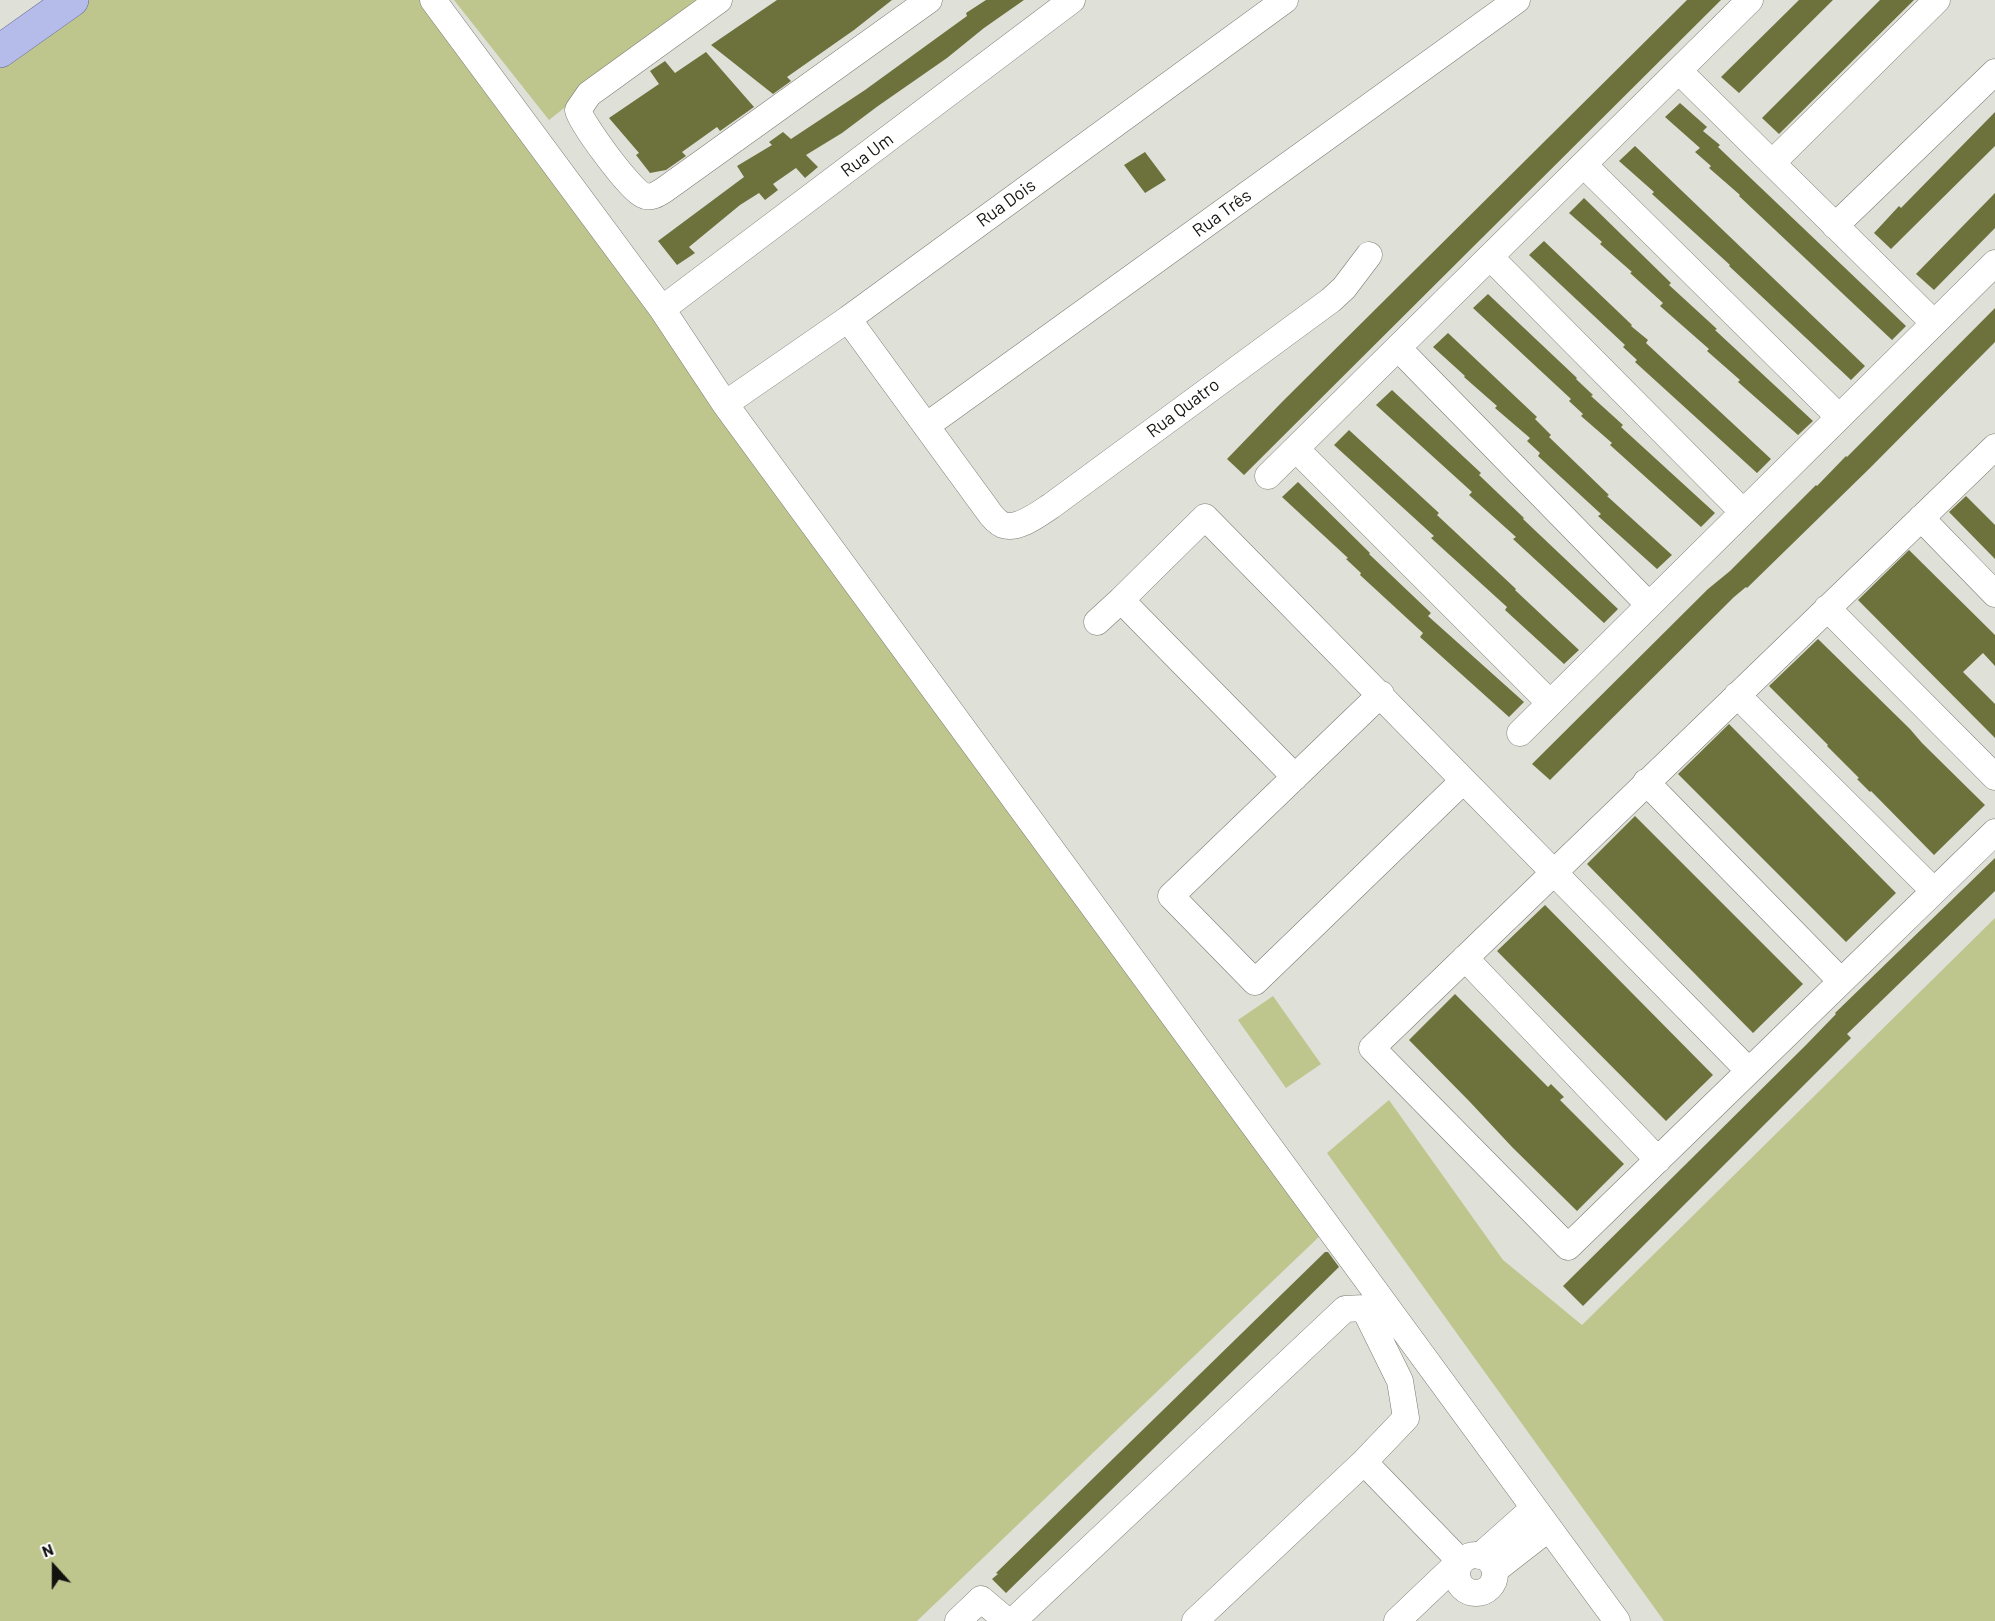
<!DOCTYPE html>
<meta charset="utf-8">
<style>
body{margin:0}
#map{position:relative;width:1995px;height:1621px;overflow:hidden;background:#dfe0d8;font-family:Barlow,sans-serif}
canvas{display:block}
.north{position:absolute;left:24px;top:1537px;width:60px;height:60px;-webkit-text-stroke:4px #fff;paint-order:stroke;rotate:339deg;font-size:16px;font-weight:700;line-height:24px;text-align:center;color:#12120f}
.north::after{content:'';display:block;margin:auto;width:21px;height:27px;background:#12120f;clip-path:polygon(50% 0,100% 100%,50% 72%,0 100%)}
</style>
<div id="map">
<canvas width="1995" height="1621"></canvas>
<div class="north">N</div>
</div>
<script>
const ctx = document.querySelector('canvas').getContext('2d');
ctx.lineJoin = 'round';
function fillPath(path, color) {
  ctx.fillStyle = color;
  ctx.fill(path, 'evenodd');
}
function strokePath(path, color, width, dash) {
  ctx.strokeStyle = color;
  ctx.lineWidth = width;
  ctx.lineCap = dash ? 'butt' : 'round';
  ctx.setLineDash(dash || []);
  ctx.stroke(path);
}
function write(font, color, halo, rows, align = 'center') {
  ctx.font = font + ' Barlow,sans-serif';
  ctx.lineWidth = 5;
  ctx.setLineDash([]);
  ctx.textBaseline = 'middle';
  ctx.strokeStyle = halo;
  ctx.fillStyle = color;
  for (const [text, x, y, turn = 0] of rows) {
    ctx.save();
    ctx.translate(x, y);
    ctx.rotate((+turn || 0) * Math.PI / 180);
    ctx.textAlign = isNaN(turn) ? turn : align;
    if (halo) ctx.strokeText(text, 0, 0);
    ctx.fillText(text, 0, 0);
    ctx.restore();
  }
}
fillPath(new Path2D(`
 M83,0H421L1325,1231L917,1621H0V61Z
 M454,0H701L549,120Z
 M1995,918V1621H1664L1327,1153L1389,1100L1503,1260L1582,1325Z
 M1273,996L1321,1064L1286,1088L1238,1020Z`), '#bec58d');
fillPath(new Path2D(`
 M777,0H892L854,30L787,77L791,81L773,94L711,45Z
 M986,0H1024L984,28L947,58L878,106L842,133L806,155L818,167L805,178L796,168L773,184L778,190L765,200L759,193L740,205L689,247L695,253L677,265L658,241L744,177L737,166L772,145L769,142L783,132L791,139L865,90L938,37L967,16L966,13Z
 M1687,0H1721L1244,475L1227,459L1282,402Z
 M1799,0H1833L1739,93L1721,77Z
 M1880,0H1914L1779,134L1762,118Z
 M706,52L754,107L720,131L717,127L682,152L686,156L666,170L650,173L636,155L639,153L609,118L659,84L650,71L665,61L675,73Z
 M1680,103L1707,127L1703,131L1720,145L1718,147L1906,326L1892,340L1739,196L1740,195L1709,168L1711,166L1695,152L1700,148L1665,117Z
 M1995,112V146L1891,249L1874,233L1899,206L1901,208Z
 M1635,146L1865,366L1851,380L1729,266L1730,265L1652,194L1654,192L1619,161Z
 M1145,152L1166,180L1145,193L1124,165Z
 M1995,193V228L1934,290L1916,274Z
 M1584,198L1671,283L1669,285L1717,329L1715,330L1813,421L1798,435L1738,382L1740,380L1707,351L1709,349L1660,306L1663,303L1630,273L1632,272L1600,244L1602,242L1569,213Z
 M1544,241L1632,325L1631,326L1648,340L1646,343L1771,459L1757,473L1635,362L1637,360L1623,347L1625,345L1529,255Z
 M1488,294L1577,378L1576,379L1593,395L1591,396L1623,425L1621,427L1715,513L1701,527L1610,445L1612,443L1581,416L1583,414L1569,401L1571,399L1473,308Z
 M1995,308V342L1870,468L1747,588L1746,587L1734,597L1550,780L1532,764L1708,589L1730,571L1816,485L1817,486L1846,456L1847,457Z
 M1448,333L1537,417L1535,419L1551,435L1549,437L1609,495L1607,496L1672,555L1657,569L1598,516L1601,514L1538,456L1540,453L1527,441L1530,438L1495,408L1497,406L1464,377L1465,376L1433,347Z
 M1392,390L1481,473L1479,475L1524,518L1523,519L1618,609L1604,623L1513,539L1516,537L1469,495L1472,492L1376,405Z
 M1349,430L1439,513L1437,515L1516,589L1515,590L1579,650L1564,664L1505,610L1507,607L1431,538L1434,536L1334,445Z
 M1298,482L1370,553L1369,554L1431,613L1428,616L1524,702L1509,717L1420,637L1423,633L1360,575L1361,573L1346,559L1348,558L1282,497Z
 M1966,496L1995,525V559L1949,512Z
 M1909,550L1995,635V666L1983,653L1963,672L1995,704V738L1858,600Z
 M1818,639L1910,729L1922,743L1985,805L1934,855L1871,791L1870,792L1857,779L1859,778L1827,746L1828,745L1769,686Z
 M1729,724L1896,893L1846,942L1678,774Z
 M1635,816L1803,984L1753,1033L1587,864Z
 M1995,858V891L1847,1034L1851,1038L1583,1306L1563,1286L1806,1045L1836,1014L1835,1013Z
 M1545,905L1713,1075L1666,1121L1497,951Z
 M1455,994L1548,1087L1551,1084L1564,1097L1560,1100L1624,1164L1577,1211L1512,1147L1470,1102L1409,1040Z
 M1325,1252H1328L1339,1267L1006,1593L992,1579L998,1574L996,1573Z`), '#6d723c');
const minor = new Path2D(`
 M433,0L662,309L725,404L1617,1621
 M719,0L589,94L578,110C581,123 630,190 643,195C650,199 658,194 664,190L929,0
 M1679,71L1934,323
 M1772,163L1937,0
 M1584,165L1839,417
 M1835,226L1995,72
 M1490,257L1743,512
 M662,309L1072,0
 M848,319L986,508C990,514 996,522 1003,525C1018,530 1039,514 1051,506L1331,300L1344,288L1369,255
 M1398,348L1649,605
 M725,404L848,319L1285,0
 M926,426L1517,0
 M1296,449L1550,703
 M1268,476L1750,0
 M1921,518L1995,594
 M1827,608L1995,777
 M1097,622L1121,600
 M1381,694L1171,896L1255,982L1463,781
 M1737,695L1934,891
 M1520,733L1995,263
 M1295,777L1121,600L1205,517C1388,701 1567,887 1749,1071L1568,1247L1372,1048L1995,447
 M1646,782L1841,981
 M1465,958L1658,1160
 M1749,1071L1995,832
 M1364,1462L1461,1562H1459L1397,1621
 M1457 1574a19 19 0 1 1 38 0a19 19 0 1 1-38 0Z
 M1480,1556L1534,1508
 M1495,1570L1549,1528
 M958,1621L981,1599L1007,1621
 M1013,1621L1345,1309L1364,1308L1400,1381L1406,1418L1364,1462L1195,1621`);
const major = new Path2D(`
 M0,51L72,0`);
strokePath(minor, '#7b7c75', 27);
strokePath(major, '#5d6494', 34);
strokePath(minor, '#fff', 26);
strokePath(major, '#b6bce9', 33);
write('18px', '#12120f', '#fff', [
 ["Rua Um",867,155,-37],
 ["Rua Dois",1006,203,-36],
 ["Rua Três",1222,213,-36],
 ["Rua Quatro",1183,408,-37]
]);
</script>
